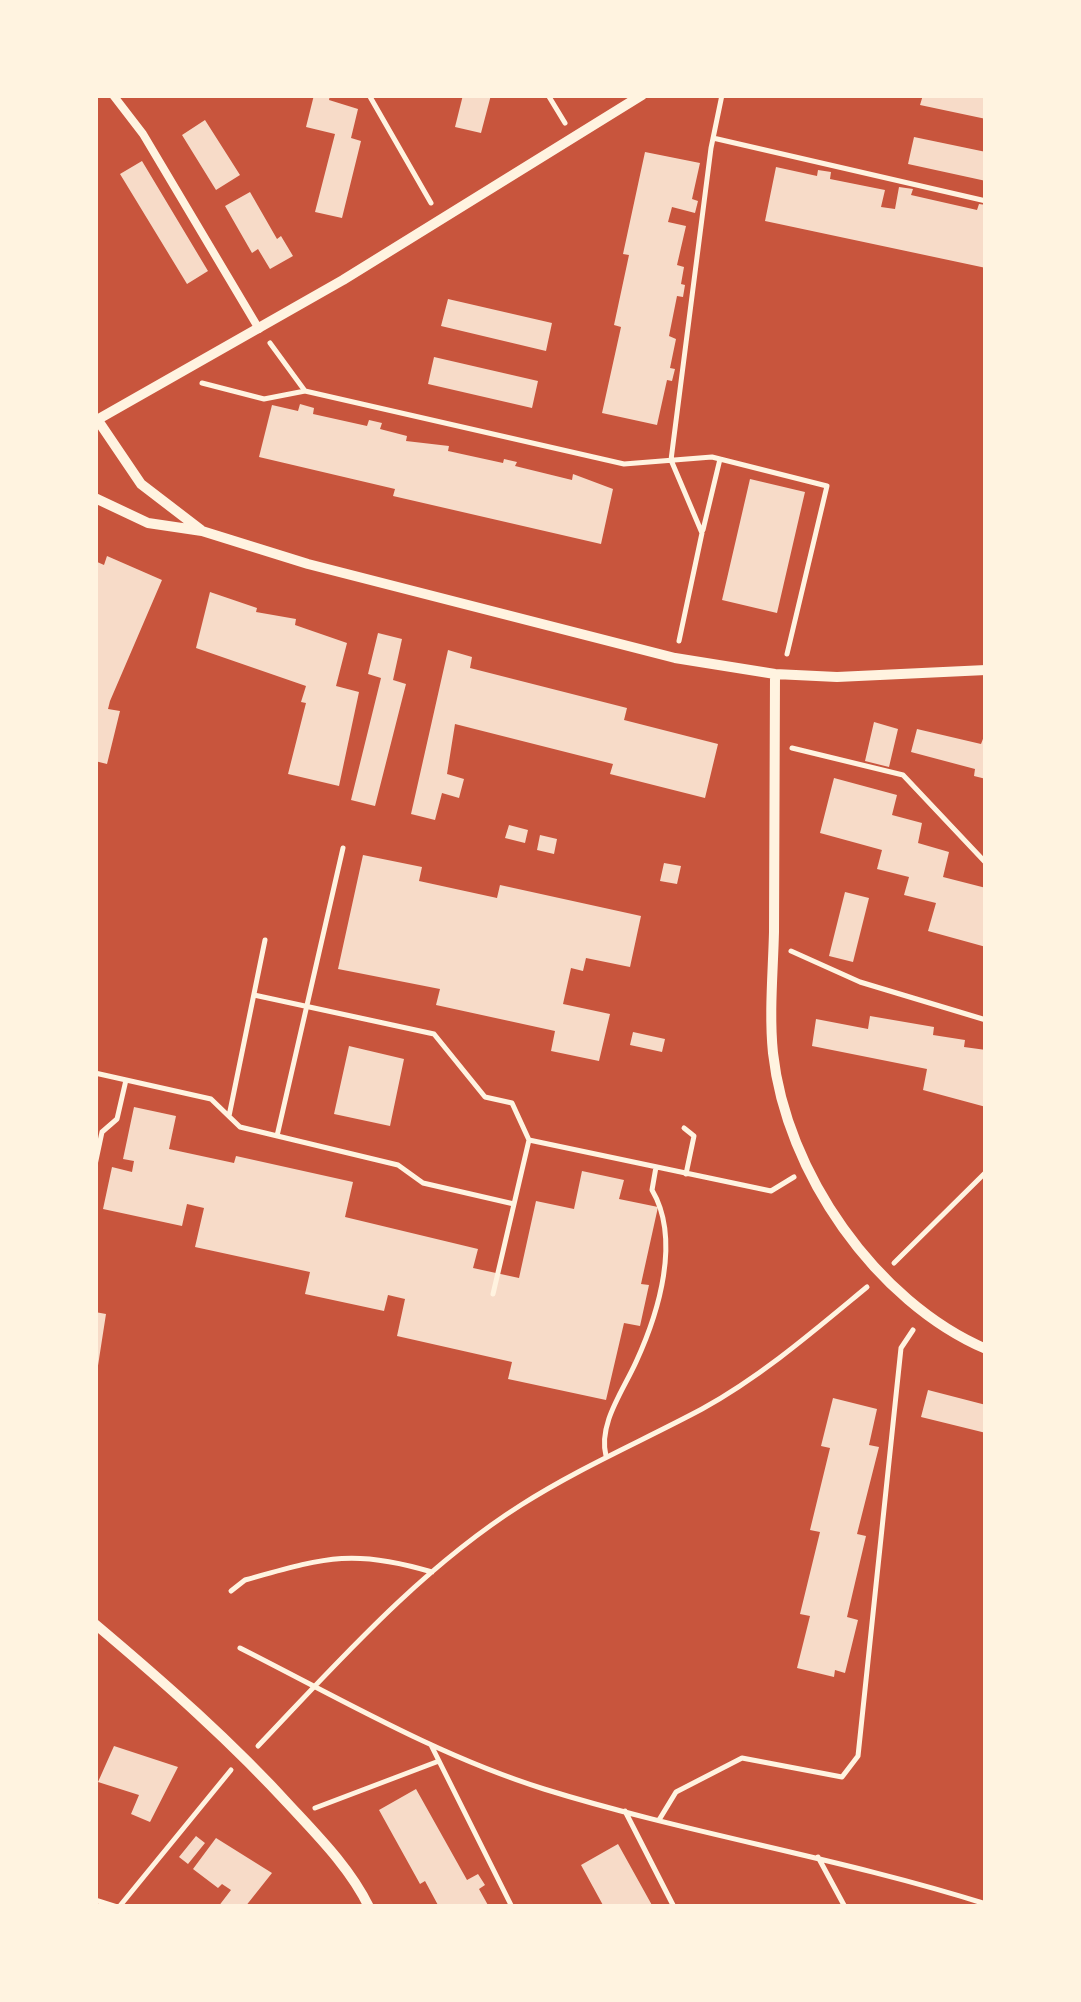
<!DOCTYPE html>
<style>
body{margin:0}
#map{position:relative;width:1081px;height:2002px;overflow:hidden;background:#c8553d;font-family:"PT Sans Narrow",sans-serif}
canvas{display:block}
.frame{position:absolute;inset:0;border:98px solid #fff3e0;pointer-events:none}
</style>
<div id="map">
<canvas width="1081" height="2002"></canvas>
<div class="frame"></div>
</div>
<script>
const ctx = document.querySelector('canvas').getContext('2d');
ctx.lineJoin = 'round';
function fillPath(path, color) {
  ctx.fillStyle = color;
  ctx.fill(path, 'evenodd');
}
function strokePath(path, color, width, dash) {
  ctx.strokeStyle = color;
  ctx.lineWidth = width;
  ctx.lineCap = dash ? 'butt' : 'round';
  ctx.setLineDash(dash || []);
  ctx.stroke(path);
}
fillPath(new Path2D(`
 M314,95H330L329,100L358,109L351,138L361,141L342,218L315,212L335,134L306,127Z
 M463,95H491L481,133L455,127Z
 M923,95H986V119L920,105Z
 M205,120L240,175L216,190L182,135Z
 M914,137L986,152V181L908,164Z
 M645,152L700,163L692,199L698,201L695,213L672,207L668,222L686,226L677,265L684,267L681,284L685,285L683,297L677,296L669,336L676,339L670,368L675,369L672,381L667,380L657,425L602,413L621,327L614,325L629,255L623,254Z
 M142,161L208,271L187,284L120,174Z
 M776,167L817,176L818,170L831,172L830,179L885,190L881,207L895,209L899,187L913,189L911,195L977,210L979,204L986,205V268L765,221Z
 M250,192L277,239L281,236L293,256L270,269L258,249L252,253L225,206Z
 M448,299L552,323L546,351L441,326Z
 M434,357L538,381L532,408L428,384Z
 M300,404L314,408L313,414L367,426L369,420L382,423L380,429L407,436L406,441L449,446L448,451L503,463L504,459L517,462L515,466L572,480L573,474L613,489L601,544L393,496L395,489L259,457L272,405L298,411Z
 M750,479L805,492L777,613L722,600Z
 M107,556L162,580L110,701L108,709L120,711L107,764L95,761V561L104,565Z
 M210,592L257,608L256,612L296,619L295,625L347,643L336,686L359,692L339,786L288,774L306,703L301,702L306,686L196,648Z
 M378,633L402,639L393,680L406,684L375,806L351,800L381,678L368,674Z
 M448,650L472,657L470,668L627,708L624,720L718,744L705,798L610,774L613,764L455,724L447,774L464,779L459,798L442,793L435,820L411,814Z
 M874,722L898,729L889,767L865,761Z
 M917,729L981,744L986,731V779L974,776L975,769L911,752Z
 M834,778L897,795L892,815L922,823L918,843L949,852L943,877L986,888V947L928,931L936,903L904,895L909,877L877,869L882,850L820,833Z
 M509,825L528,830L525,843L505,838Z
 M540,835L557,839L554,854L537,850Z
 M363,855L422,867L419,881L497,898L500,885L641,916L630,967L586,958L583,971L571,968L563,1004L610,1014L599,1061L551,1051L555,1031L436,1005L440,989L338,969Z
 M664,863L681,866L677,884L660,881Z
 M845,892L869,898L853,962L829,956Z
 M870,1016L934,1027L933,1035L965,1040L964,1047L986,1050V1107L923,1090L927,1069L812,1046L816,1019L868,1029Z
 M633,1032L665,1039L662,1052L630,1045Z
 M349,1046L404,1059L390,1126L334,1114Z
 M134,1107L176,1116L169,1149L234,1163L236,1156L353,1182L345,1217L478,1249L473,1268L519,1278L536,1201L574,1209L582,1171L624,1180L619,1199L658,1207L641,1284L649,1285L640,1326L624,1323L606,1400L508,1379L512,1362L397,1336L405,1299L388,1295L384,1311L305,1294L310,1272L195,1247L204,1208L187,1204L182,1226L103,1209L112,1167L132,1172L134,1161L123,1159Z
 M95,1312L106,1314L97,1372H95Z
 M928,1390L986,1405V1433L921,1417Z
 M833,1398L877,1409L869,1445L879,1447L857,1534L866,1536L847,1617L858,1620L845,1673L835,1670L834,1677L797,1668L810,1616L800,1614L820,1532L810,1530L830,1448L821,1446Z
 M114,1746L178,1767L150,1822L131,1814L139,1795L98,1782Z
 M416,1789L467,1880L478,1874L485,1885L479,1889L489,1907H439L425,1881L420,1884L379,1810Z
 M196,1836L205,1843L188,1864L179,1857Z
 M216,1838L272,1873L245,1907H218L231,1890L222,1884L218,1888L193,1869Z
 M618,1844L653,1907H604L581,1865Z`), '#f7dbc8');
strokePath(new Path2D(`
 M369,95L431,203
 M548,95L565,123
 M713,138L986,201
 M270,343L305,391
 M202,383L264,399L305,391L624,464L712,457L827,486L787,654
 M703,530L720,459
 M679,641L702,533L671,460L711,148L722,95
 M792,748L903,775L986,863
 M791,951L860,982L986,1020
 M254,995L434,1034L485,1097L512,1103L529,1140
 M95,1073L211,1099L240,1127L398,1165L423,1183L514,1204
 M229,1116L265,940
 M684,1128L694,1136L686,1174
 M277,1136L343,848
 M95,1165L102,1132L117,1119L126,1080
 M894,1263L986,1172
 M493,1294L529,1140L771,1191L794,1177
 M606,1456C598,1424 623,1391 636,1362C659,1312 681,1239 652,1190L656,1167
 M231,1591L245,1580C324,1558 352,1548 432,1572
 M240,1648C339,1698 438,1756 544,1789C689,1834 841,1858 986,1904
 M431,1745L512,1907
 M258,1746C339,1661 420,1569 521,1505C579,1468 642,1441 702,1409C762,1376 815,1330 867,1287
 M315,1808L439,1761
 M625,1811L674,1907
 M659,1820L676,1792L742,1758L842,1777L858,1756L901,1348L913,1330
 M818,1857L845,1907
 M95,1900L117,1907
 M119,1907L231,1770`), '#fff3e0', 5);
strokePath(new Path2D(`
 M113,95L143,134L259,329`), '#fff3e0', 8);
strokePath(new Path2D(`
 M97,419L141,484L201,530
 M95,421L343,280L642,95
 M95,498L148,523L202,531L308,564L675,658L775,674L837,677L986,670
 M775,674C774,760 774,846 774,932C773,972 769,1014 773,1053C786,1172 876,1302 986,1349
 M95,1624C165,1683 232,1742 293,1809C321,1839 351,1870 369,1907`), '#fff3e0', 10);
</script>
